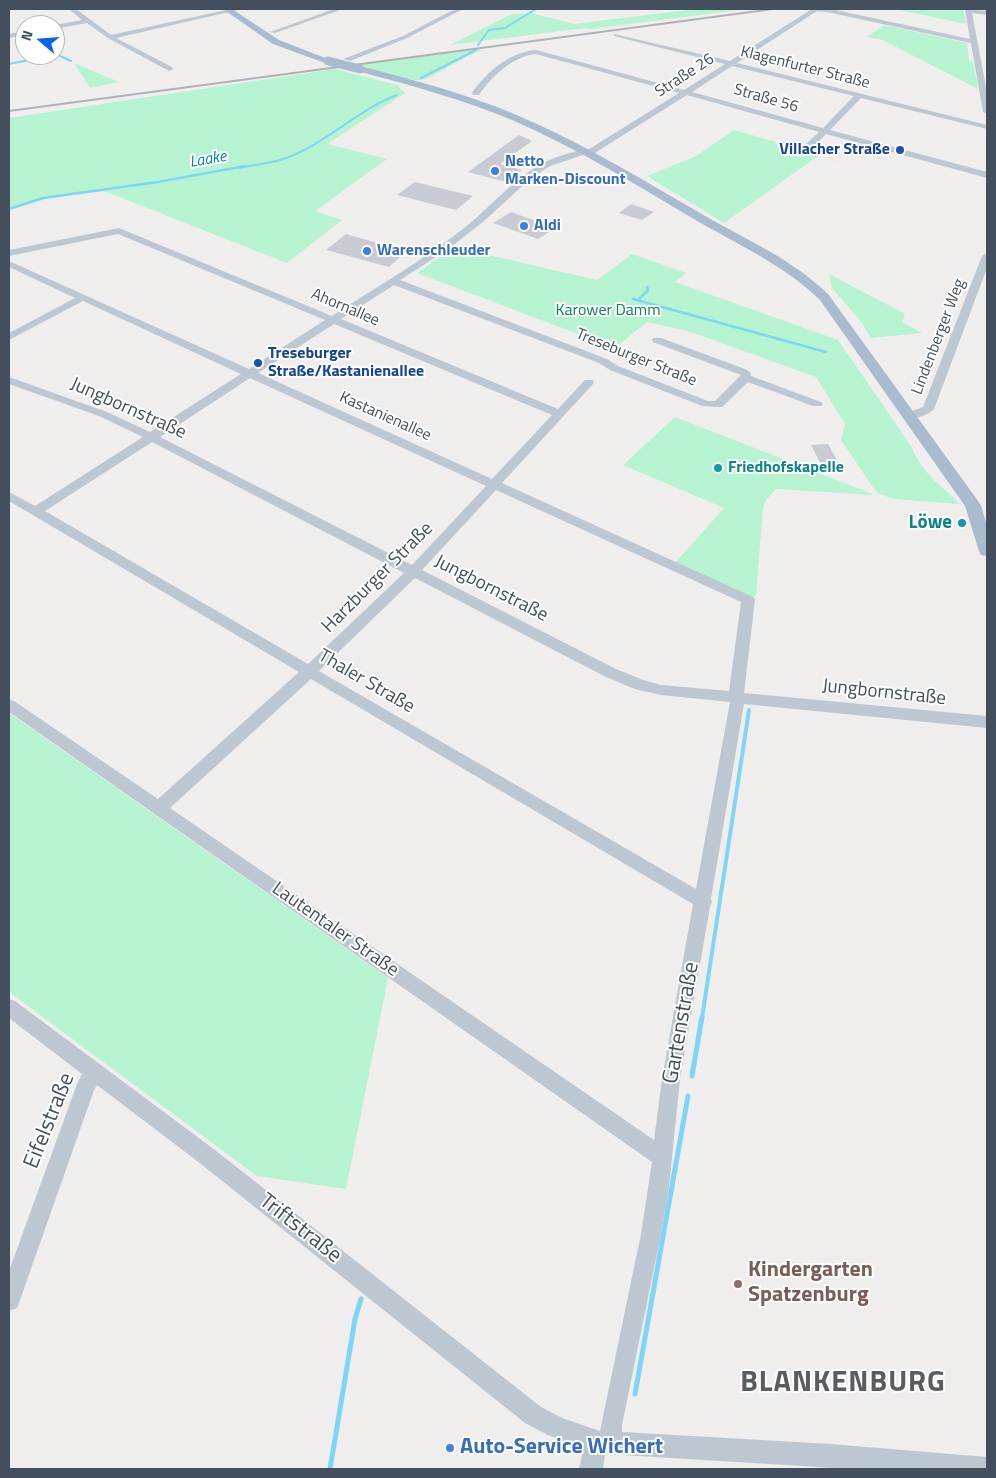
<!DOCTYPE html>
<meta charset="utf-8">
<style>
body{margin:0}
#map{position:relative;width:996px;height:1478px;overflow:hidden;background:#f0eded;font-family:"Titillium Web",sans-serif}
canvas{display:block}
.frame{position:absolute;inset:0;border:10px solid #434f5c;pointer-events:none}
.north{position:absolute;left:15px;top:15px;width:50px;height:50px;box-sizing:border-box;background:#fff;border:1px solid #b4b9be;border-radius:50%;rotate:288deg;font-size:14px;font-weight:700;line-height:20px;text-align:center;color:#434f5c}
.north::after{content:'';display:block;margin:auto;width:18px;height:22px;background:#0662f0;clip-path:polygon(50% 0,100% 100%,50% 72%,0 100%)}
</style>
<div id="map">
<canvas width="996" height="1478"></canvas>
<div class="frame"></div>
<div class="north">N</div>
</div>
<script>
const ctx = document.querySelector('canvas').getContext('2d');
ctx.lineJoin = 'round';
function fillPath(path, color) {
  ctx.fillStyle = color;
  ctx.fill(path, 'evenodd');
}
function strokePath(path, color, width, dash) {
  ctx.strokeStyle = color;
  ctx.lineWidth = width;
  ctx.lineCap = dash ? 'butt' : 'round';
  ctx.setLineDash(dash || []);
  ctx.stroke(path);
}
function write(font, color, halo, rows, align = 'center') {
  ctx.font = font + ' "Titillium Web",sans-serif';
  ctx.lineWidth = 4;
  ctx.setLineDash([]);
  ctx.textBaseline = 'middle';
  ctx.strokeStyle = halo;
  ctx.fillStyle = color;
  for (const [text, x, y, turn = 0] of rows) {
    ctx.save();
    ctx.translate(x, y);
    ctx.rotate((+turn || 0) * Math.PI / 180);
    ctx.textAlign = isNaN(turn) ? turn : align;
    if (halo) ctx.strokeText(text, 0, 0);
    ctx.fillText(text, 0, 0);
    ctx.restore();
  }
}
fillPath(new Path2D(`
 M696,9H746L591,29L585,28L450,45L512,14L531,13L574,24Z
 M895,9H963L966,24Z
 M884,25L967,43L969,60L973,62L978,89L883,40L867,37Z
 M480,49V51C460,57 444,72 425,79C412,84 371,70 358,64Z
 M74,63L119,82L90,88Z
 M335,69L397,85L405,93L327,144L387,159L315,211L342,220L287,263L104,191L49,198L9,210V118Z
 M734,130L776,142L775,144L987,202L818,156L724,223L647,176L696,156Z
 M454,247L597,280L632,254L686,273L675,282L838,340L911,446C916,458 926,473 936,482C944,490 952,494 959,504L894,499L877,493L841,440L845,424L816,377L688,331L647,322L615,348L417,273Z
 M829,274L905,314L902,322L922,333L871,338L862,323L832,288Z
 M675,417L875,495L776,489L766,500L763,508L756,595L752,599L675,563L724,508L623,465Z
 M9,713L388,978L346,1189L257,1176L9,992Z`), '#b6f3d0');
strokePath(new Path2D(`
 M18,36L25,40
 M478,45L489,30L505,28L536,9
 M56,54L71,61
 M9,64L54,55
 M421,78L476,50
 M238,168C251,165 266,164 280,160C323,147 355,111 397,95`), '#7ed6f5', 2);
strokePath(new Path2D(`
 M9,209L43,198L158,182L245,166
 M633,299L826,352
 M638,300L648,290L647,287`), '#7ed6f5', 2.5);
strokePath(new Path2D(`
 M702,1018L749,710`), '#7ed6f5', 4);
strokePath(new Path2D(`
 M692,1076L702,1017
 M635,1394L688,1096
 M330,1469L355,1319L361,1299`), '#7ed6f5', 5);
fillPath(new Path2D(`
 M519,135L532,141L500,164L522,170L506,182L468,172Z
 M415,182L473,196L456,210L397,195Z
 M631,204L654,212L642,220L619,213Z
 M511,212L555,228L538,239L493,223Z
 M346,234L356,237L407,251L389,267L326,250Z
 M828,444L842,469L824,470L811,445Z`), '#c8cbd4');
fillPath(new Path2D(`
 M69,9H76L111,35L231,9H242L116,38L172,67L173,69L169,71L108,38L87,23L55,29V25L82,20Z
 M334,9H343L275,33L270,32Z
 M455,9H463L407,38L350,61L343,59L403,36Z
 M812,9H831L970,39L965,9L987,11V15L972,13L987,93V114L983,112L971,43L827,12L817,11L737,63L987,125V129L861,98L830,130L987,172V178L826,134L812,148H806V144L819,132L687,95L590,156L583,155L550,166L530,179L483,222L447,250L400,280L607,359L618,366L708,401H715L741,375L653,342L652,340L653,338H661L745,369L750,372L751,376L821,402L823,404L821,406H813L748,382L722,407L702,406L610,370L599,363L394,285L341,319L558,409L585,380H593L594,382L593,384L502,483L753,597L755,600L744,693L987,716V728L744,704L711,899L712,902L710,907L680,1079L669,1187L661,1234L622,1425V1432L831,1444L987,1457V1469H851L605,1454L603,1469H579L583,1449L548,1435L525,1423L201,1164L97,1085L94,1090L20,1300L17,1308L9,1311V1271L77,1084L82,1074L9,1018V999L15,1001L215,1150L541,1407L562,1418L600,1431L641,1234L652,1162L9,712V699L14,701L158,799L299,672L9,501V492L35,506L143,437L99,416L9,384V377L107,412L150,432L241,374L83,301L9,340V333L75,298L9,267V261L249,369L325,320L118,234L9,256V250L119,228L332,316C376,287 422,261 463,229C490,208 513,179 543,163C550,159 580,148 586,151L679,93L536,54C513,56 491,77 479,95H473L472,93C486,72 510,52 536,50L684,90L725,64L614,36V34L730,61ZM732,66L854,96L823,128L692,92ZM334,324L552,415L492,479L258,373ZM250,378L486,486L412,565L160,437ZM152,442L404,573L308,664L45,511ZM496,490L741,602L729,691L661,685L643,680L616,669L422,570ZM415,578L606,677L635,689L661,695L730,702L696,889L319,671ZM311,679L693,904L662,1079L654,1140L170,808Z
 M25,31V35L9,38V34Z
 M987,253V268L934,409C927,416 914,420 904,418L902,416L904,414L923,407L982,256Z`), '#bcc7d1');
fillPath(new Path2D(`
 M223,9H232L279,40L333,61L328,64L325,63L273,44Z
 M360,66C414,80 468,94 519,116C585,144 646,182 707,217C749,241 793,260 828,294L981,505L987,526V556L981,555L979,551L965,506L820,300C785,266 741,246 699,222C638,186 577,148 512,120C462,99 409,85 357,71V67Z`), '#a9bbcf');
strokePath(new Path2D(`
 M9,111L773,9`), '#aeb2b8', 2);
strokePath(new Path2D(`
 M328,61L360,69`), '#a9bbcf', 9);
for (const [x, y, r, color] of [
 [900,150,5,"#1a4fb4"],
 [495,171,5,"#3f7fe0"],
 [524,226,5,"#3f7fe0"],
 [367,251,5,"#3f7fe0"],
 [258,363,5,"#1a4fb4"],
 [718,468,5,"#0f9aa8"],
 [962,523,5,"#0f9aa8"],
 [738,1284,5,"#8d6e63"],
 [450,1448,5,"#3f7fe0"]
]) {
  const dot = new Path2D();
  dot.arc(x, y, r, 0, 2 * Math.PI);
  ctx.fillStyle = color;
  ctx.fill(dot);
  strokePath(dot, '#fff', 2);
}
write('16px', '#434f5c', '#fff', [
 ["Klagenfurter Straße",805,68,14],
 ["Straße 26",685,76,-33],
 ["Straße 56",766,99,16],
 ["Ahornallee",345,308,23],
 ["Lindenberger Weg",939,337,-69],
 ["Treseburger Straße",636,358,22],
 ["Kastanienallee",385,417,24]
]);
write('bold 16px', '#164399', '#fff', [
 ["Villacher Straße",890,150],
 ["Treseburger",268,354,"left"],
 ["Straße/Kastanienallee",268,372,"left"]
], 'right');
write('italic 16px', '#017fab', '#fff', [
 ["Laake",208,160,-10]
]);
write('bold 16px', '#366cbe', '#fff', [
 ["Netto",505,162],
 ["Marken-Discount",505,180],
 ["Aldi",534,226],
 ["Warenschleuder",377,251]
], 'left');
write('16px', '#0d854f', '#fff', [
 ["Karower Damm",608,311]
]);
write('bold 16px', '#0d838f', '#fff', [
 ["Friedhofskapelle",728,468]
], 'left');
write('19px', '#434f5c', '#fff', [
 ["Jungbornstraße",128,409,24],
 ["Harzburger Straße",378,578,-45],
 ["Jungbornstraße",491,589,27],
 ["Thaler Straße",366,682,30],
 ["Jungbornstraße",884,693,6],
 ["Lautentaler Straße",335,930,35]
]);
write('bold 19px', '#0d838f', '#fff', [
 ["Löwe",952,523]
], 'right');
write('22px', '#434f5c', '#fff', [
 ["Gartenstraße",682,1023,-80],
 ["Eifelstraße",50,1121,-68],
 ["Triftstraße",300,1229,38]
]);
write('bold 22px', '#785e54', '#fff', [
 ["Kindergarten",748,1271],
 ["Spatzenburg",748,1296]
], 'left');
write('bold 22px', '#366cbe', '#fff', [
 ["Auto-Service Wichert",460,1448]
], 'left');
ctx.letterSpacing = '1px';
write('bold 29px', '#595d63', '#fff', [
 ["BLANKENBURG",843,1384]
]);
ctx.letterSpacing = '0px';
</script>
